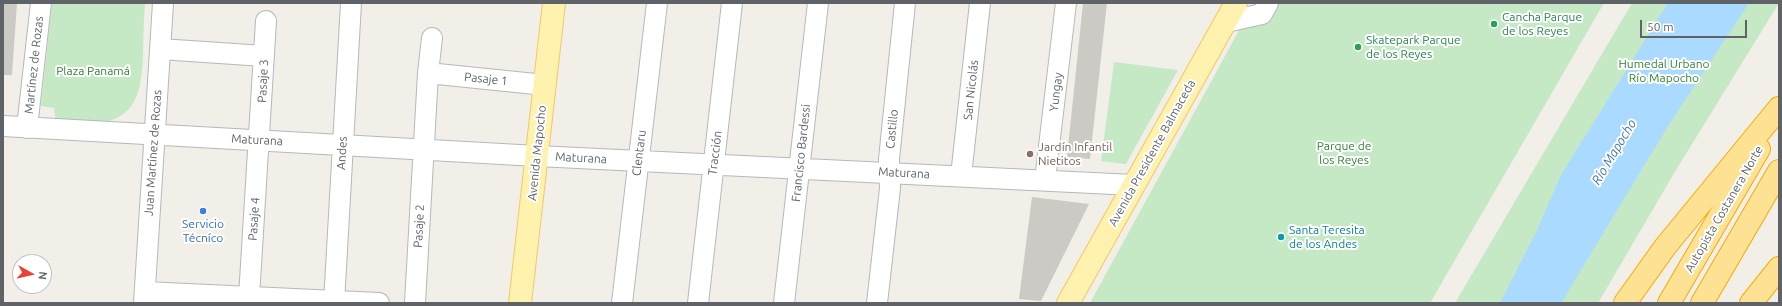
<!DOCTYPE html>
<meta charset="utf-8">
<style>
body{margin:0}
#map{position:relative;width:1782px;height:306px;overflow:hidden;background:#f1efe8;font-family:Ubuntu,sans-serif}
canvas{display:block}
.frame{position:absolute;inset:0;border:4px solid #5f6368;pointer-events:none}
.north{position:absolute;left:12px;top:254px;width:40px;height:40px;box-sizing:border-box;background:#fff;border:1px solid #bfc1c3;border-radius:50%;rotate:98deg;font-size:11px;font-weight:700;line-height:16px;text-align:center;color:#5f6368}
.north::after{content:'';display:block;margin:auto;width:14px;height:18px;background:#ea4335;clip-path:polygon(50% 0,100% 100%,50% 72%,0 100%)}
.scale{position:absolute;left:1640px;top:20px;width:107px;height:18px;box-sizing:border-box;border:2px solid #5f6368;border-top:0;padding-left:5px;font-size:12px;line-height:14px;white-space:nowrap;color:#5f6368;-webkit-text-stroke:3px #fff;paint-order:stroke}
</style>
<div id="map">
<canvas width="1782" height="306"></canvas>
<div class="frame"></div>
<div class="north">N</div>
<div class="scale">50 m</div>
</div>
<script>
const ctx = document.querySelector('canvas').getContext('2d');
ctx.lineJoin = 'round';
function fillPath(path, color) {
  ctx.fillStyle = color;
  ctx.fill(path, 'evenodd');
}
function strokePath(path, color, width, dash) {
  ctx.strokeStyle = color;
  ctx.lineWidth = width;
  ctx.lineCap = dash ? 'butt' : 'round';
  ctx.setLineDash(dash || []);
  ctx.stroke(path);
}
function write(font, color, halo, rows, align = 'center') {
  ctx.font = font + ' Ubuntu,sans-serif';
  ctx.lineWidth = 4;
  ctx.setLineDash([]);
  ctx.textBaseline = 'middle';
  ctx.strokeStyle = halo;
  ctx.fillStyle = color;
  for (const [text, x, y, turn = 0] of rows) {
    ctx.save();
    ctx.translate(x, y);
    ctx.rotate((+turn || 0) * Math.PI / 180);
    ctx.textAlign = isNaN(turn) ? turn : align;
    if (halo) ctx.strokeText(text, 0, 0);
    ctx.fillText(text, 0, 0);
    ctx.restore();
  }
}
fillPath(new Path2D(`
 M52,3H145C144,20 143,38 143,55C141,91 138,118 96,124C83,126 69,124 56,124L54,108L41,106Z
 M1254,3H1604L1430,303H1090Z
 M1632,3H1779L1676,170L1598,303H1455Z
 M1114,62L1178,70L1126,164L1101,161Z`), '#c5e8c5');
fillPath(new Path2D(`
 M1668,3H1749L1668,126L1561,303H1500L1538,228L1561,175Z`), '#aadaff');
fillPath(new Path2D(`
 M3,3H17L12,75H3Z
 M1083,3H1107L1090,159L1067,157Z
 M1032,197L1089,204L1041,301L1019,299Z`), '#cccac5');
const minor = new Path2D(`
 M1226,22L1262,14L1268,3
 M160,49L264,56
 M428,73L545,85
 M3,126L537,156L1134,185
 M27,128L41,3
 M961,176L980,3
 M1045,180L1066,3
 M145,292L379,303
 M249,297L266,21
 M144,303L163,3
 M334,303L351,3
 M415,303L428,73L432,38
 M622,303L657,3
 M698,303L732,3
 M784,303L818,3
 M877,303L890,188L889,159L905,3`);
const major = new Path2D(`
 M520,303L554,3
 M1068,303L1236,3`);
const highway = new Path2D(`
 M1625,303L1665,247L1779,108
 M1669,303L1759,149
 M1702,303L1779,171
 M1751,303L1779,268`);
strokePath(minor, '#b5b8bc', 22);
strokePath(major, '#f2c960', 24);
strokePath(highway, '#f9ab00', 24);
strokePath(minor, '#fff', 20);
strokePath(major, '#fff2af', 22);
strokePath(highway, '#fde293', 22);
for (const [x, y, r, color] of [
 [1494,24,4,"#2e9e5b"],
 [1358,47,4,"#2e9e5b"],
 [1030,154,4,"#8d6e63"],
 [203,211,4,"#3f7fe0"],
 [1281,237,4,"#0f9aa8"]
]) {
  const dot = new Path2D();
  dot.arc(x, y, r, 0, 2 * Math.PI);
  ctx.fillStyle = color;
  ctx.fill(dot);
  strokePath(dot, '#fff', 1.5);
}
write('12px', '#27864d', '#fff', [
 ["Cancha Parque",1502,17],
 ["de los Reyes",1502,31],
 ["Skatepark Parque",1366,40],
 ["de los Reyes",1366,54]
], 'left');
write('12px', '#348238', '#fff', [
 ["Humedal Urbano",1664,64],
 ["Río Mapocho",1664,78],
 ["Plaza Panamá",93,71],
 ["Parque de",1344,146],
 ["los Reyes",1344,160]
]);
write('12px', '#5f6368', '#fff', [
 ["Martínez de Rozas",34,65,-84],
 ["Pasaje 1",486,79,6],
 ["Pasaje 3",263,81,-87],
 ["San Nicolás",971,90,-84],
 ["Yungay",1056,92,-83],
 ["Castillo",892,129,-84],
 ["Maturana",257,140,3],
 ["Juan Martínez de Rozas",153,153,-86],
 ["Andes",342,153,-87],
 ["Avenida Mapocho",537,153,-84],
 ["Clentaru",639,153,-83],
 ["Tracción",715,153,-83],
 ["Francisco Bardessi",801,153,-84],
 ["Avenida Presidente Balmaceda",1152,153,-61],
 ["Maturana",581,158,3],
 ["Maturana",904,173,3],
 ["Autopista Costanera Norte",1724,209,-60],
 ["Pasaje 4",254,219,-86],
 ["Pasaje 2",419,226,-87]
]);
write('12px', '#785e54', '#fff', [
 ["Jardín Infantil",1038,147],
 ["Nietitos",1038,161]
], 'left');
write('12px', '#366cbe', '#fff', [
 ["Servicio",203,224],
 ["Técníco",203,238]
]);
write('12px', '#0d838f', '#fff', [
 ["Santa Teresita",1289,230],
 ["de los Andes",1289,244]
], 'left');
write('italic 13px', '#4174aa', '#fff', [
 ["Río Mapocho",1614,152,-59]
]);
</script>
